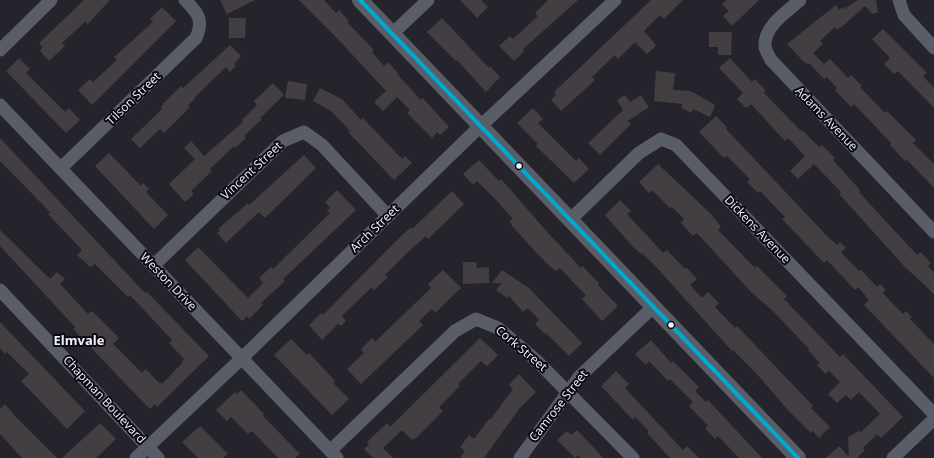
<!DOCTYPE html>
<style>
body{margin:0}
canvas{display:block;background:#25232c}
</style>
<canvas width="934" height="458"></canvas>
<script>
const ctx = document.querySelector('canvas').getContext('2d');
ctx.lineJoin = 'round';
function fillPath(path, color) {
  ctx.fillStyle = color;
  ctx.fill(path, 'evenodd');
}
function strokePath(path, color, width, dash) {
  ctx.strokeStyle = color;
  ctx.lineWidth = width;
  ctx.lineCap = dash ? 'butt' : 'round';
  ctx.setLineDash(dash || []);
  ctx.stroke(path);
}
function write(font, color, halo, rows, align = 'center') {
  ctx.font = font + ' "Open Sans",sans-serif';
  ctx.lineWidth = 4;
  ctx.setLineDash([]);
  ctx.textBaseline = 'middle';
  ctx.strokeStyle = halo;
  ctx.fillStyle = color;
  for (const [text, x, y, turn = 0] of rows) {
    ctx.save();
    ctx.translate(x, y);
    ctx.rotate((+turn || 0) * Math.PI / 180);
    ctx.textAlign = isNaN(turn) ? turn : align;
    if (halo) ctx.strokeText(text, 0, 0);
    ctx.fillText(text, 0, 0);
    ctx.restore();
  }
}
fillPath(new Path2D(`
 M84,0H110L88,24L85,22L62,43L65,46L49,61L40,51L43,47L39,43Z
 M220,0H255L227,14Z
 M299,0H324L336,13L339,10L349,21L347,22L374,50L372,52L384,66L388,62L398,73L397,74L421,100L423,98L449,127L440,135L437,132L432,138L407,113L410,110L397,97L383,111L374,102L386,91L334,35Z
 M460,0H481L488,7L477,18Z
 M548,0H578L523,49L524,51L514,61L499,46L510,36L513,39L538,16L535,13Z
 M651,0H683L664,19L660,15L644,31L656,45L653,49L647,54L635,42L618,59L615,55L592,77L595,80L561,111L551,100L556,95L554,92Z
 M727,0H759L732,26L723,16L729,11L722,4Z
 M858,0H876L878,12L872,14L865,6L844,25L837,30L835,27L820,41L823,44L813,53L824,64L830,59L848,78L851,75L862,86L860,87L885,113L887,111L916,140L913,143L934,164V188L907,160L905,161L890,145L891,143L854,104L851,107L835,90L837,88L827,77L824,79L809,63L808,64L804,62L787,44L836,5L839,10L843,7L844,9Z
 M162,7L176,21L92,105L78,90L90,79L93,82L117,60L114,57L153,22L150,19Z
 M229,18H246L245,38H229Z
 M442,18L489,68L490,66L500,77L486,92L457,60L456,61L427,32Z
 M883,29L927,73L923,76L934,88V108L898,71L894,74L884,64L890,58L872,39Z
 M709,32H732L731,55H718V47H709Z
 M230,45L241,56L234,64L236,66L230,72L226,67L194,98L195,99L188,105L190,107L164,133L160,129L140,148L131,139L162,109L161,108L163,104L181,86L183,88Z
 M19,58L30,69L26,73L65,112L69,108L80,120L66,133L6,71Z
 M730,58L752,82L755,79L766,91L763,92L801,131L802,130L819,147L822,145L835,158L833,160L860,190L859,192L880,215L917,255L921,252L931,263L928,266L934,273V294L905,267L839,194L841,192L814,164L798,179L790,171L805,156L788,138L785,141L751,104L746,108L737,99L743,93L719,68Z
 M656,71L675,73L673,90L690,91L714,104L715,106L710,117L693,109L692,113L681,108L683,104L654,101Z
 M288,81L307,84L305,100L285,98Z
 M273,83L284,95L260,118L262,119L244,136L246,138L235,148L234,146L210,169L212,171L191,191L194,194L185,202L169,184L195,159L184,148L191,141L204,156L243,122L242,120L257,105L254,101Z
 M320,88L342,99L361,120L363,118L402,159L405,156L412,163L394,180L348,132L350,131L331,111L313,101Z
 M625,95L630,102L641,95L649,107L628,121L631,124L600,155L588,143L623,110L617,100Z
 M533,108L543,119L538,123L576,161L579,158L589,169L574,183L536,146L538,144L517,123Z
 M716,116L727,127L726,129L828,237L837,245L840,242L846,248L841,252L859,271L861,270L877,287L880,284L886,290L883,293L895,306L903,314L906,311L912,317L910,319L934,344V378L864,305L869,300L858,287L855,290L827,260L824,263L782,219L785,217L760,191L758,193L747,182L750,179L727,156L724,158L699,132Z
 M0,138L145,293L147,292L209,356L157,407L155,404L150,409L141,400L73,329L75,327L0,246V230L50,279L57,272L65,279L60,284L88,314L92,311L119,338L113,344L142,373L146,369L159,383L160,382L162,384L183,362L182,361L184,359L169,343L172,340L130,295L128,297L95,264L90,267L77,255L82,250L48,214L50,212L0,161Z
 M109,153L141,186L143,183L149,189L146,192L168,215L154,229L95,166Z
 M304,155L316,168L265,218L259,212L226,243L217,233L220,231L218,229L248,203L249,205Z
 M479,160L499,181L501,179L550,235L581,268L583,266L590,274L599,283L598,285L618,306L602,321L582,299L586,295L573,282L560,268L556,271L545,262L512,226L510,221L513,219L498,202L477,181L473,185L463,174Z
 M658,164L712,215L721,227L718,230L755,268L757,266L787,296L784,299L840,357L843,354L903,417L881,438L877,434L863,448L865,450L857,458H826L839,446L849,457L848,437L859,431L861,432L880,414L859,392L851,400L846,395L837,403L828,394L840,382L829,371L825,374L817,365L820,363L808,350L809,349L773,311L752,293L697,233L693,236L681,223L684,219L672,207L670,208L652,190L649,193L639,182Z
 M337,190L356,210L283,279L285,281L261,303L263,305L249,319L247,316L242,321L185,260L198,247L248,298L263,283L259,278L271,267L273,269L330,213L327,210L330,208L325,202Z
 M452,191L464,204L428,239L426,236L408,252L385,275L388,277L374,290L372,287L349,309L342,316L346,321L341,326L338,324L322,340L309,325L321,313L323,315L396,241L411,227L412,229Z
 M620,200L631,211L627,214L663,253L667,250L685,269L687,268L697,279L690,285L702,298L708,292L719,303L715,307L735,328L737,326L813,406L811,408L830,427L819,438L813,431L811,433L788,410L755,372L733,350L732,351L657,268L642,253L641,254L632,246L605,215Z
 M463,262H476L477,268L489,267V283L463,284Z
 M443,270L461,288L435,313L432,309L419,321L423,325L361,384L347,369L364,353L361,349L372,338L375,342L431,288L428,284Z
 M502,270L529,288L582,343L569,356L546,333L545,334L535,324L539,320L528,308L523,312L509,296L507,298L496,290L502,283H492Z
 M0,322L85,411L67,429L21,381L29,374L7,352L5,354L0,348Z
 M480,338L498,355L487,366L481,361L458,384L460,386L439,407L443,411L416,438L412,440L402,430L383,448L393,458H373L364,449L369,444L367,442L387,423L390,427Z
 M291,339L307,355L309,353L335,381L333,383L349,399L332,415L274,355Z
 M651,340L671,363L673,361L699,387L695,391L706,402L708,400L762,458H739L718,436L715,439L705,428L708,426L689,406L693,402L670,379L668,381L649,361L646,365L635,354Z
 M616,371L629,384L625,388L653,418L683,450L687,446L699,458H670L647,433L649,431L635,417L633,420L619,405L601,386Z
 M519,374L536,392L519,409L484,458H460L465,451L460,447L469,435L474,439L489,419L490,420L513,389L509,385Z
 M241,390L264,414L263,416L300,454L295,458H278L252,431L248,434L231,417L227,421L216,410L235,392L237,394Z
 M5,404L15,416L57,458H22L0,434V409Z
 M100,423L116,439L96,458H62Z
 M200,426L228,454L223,458H198L182,442Z
 M577,430L595,449L603,458H581L578,455L575,458L557,440L567,431L571,435Z`), '#423e41');
strokePath(new Path2D(`
 M800,0C787,12 764,26 765,46C765,50 769,56 771,60L934,232
 M899,0L904,15L934,48
 M392,34L428,0
 M0,50L51,0
 M0,105L337,458
 M61,168L196,38C204,20 198,13 185,0
 M570,220L639,153L661,139L676,145L934,414
 M153,266L283,141L304,132L322,145L388,216
 M0,290L158,458
 M330,451L455,331L476,319L498,328L538,362L633,458
 M136,458L242,358L469,137L615,0
 M520,458L579,377L653,307
 M893,458L934,419`), '#595d68', 13);
strokePath(new Path2D(`
 M360,0L798,458`), '#595d68', 16);
strokePath(new Path2D(`
 M360,0L798,458`), '#00a9ce', 4);
for (const [x, y, r, color] of [
 [519,166,3.5,"#f3f1fd"],
 [671,325,3.5,"#f3f1fd"]
]) {
  const dot = new Path2D();
  dot.arc(x, y, r, 0, 2 * Math.PI);
  ctx.fillStyle = color;
  ctx.fill(dot);
  strokePath(dot, '#0b0a12', 1.5);
}
write('12px', '#f3f1fd', '#0b0a12', [
 ["Tilson Street",134,99,-44],
 ["Adams Avenue",826,119,46],
 ["Vincent Street",252,171,-43],
 ["Arch Street",375,229,-44],
 ["Dickens Avenue",757,230,46],
 ["Weston Drive",168,282,46],
 ["Cork Street",521,349,40],
 ["Chapman Boulevard",104,400,47],
 ["Camrose Street",559,406,-52]
]);
write('bold 13px', '#f3f1fd', '#0b0a12', [
 ["Elmvale",79,341]
]);
</script>
